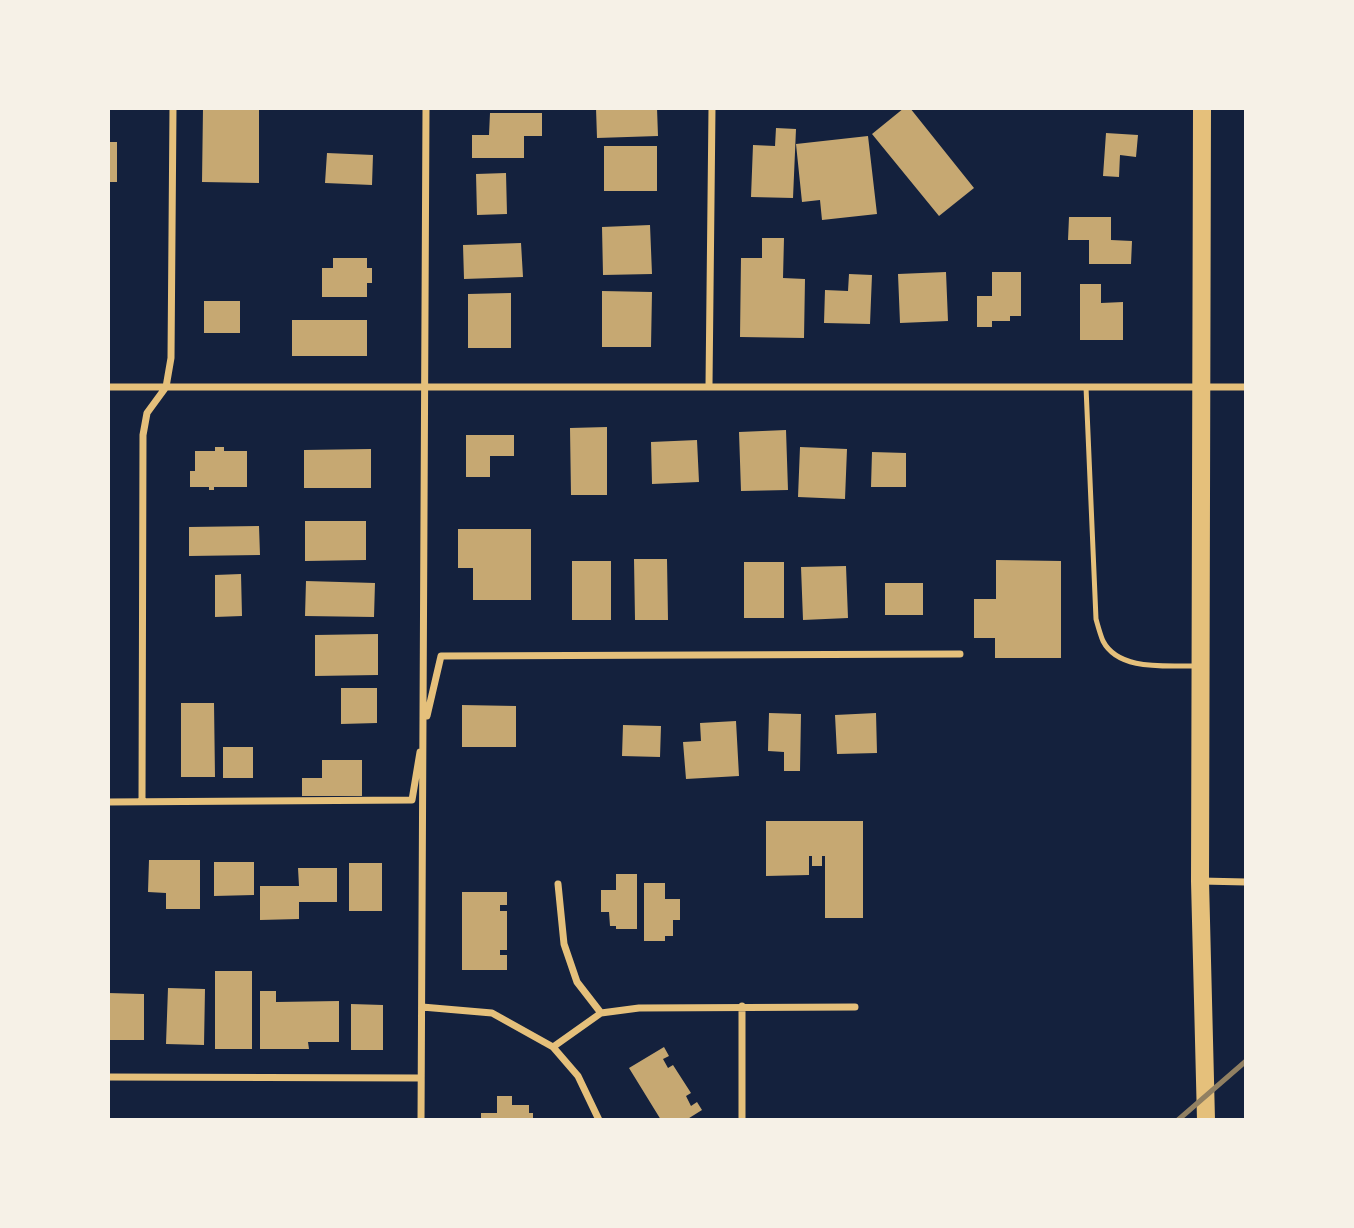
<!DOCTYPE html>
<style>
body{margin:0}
#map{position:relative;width:1354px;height:1228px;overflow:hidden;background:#14213d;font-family:Commissioner,sans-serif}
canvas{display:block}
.frame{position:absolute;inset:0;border:110px solid #f6f1e7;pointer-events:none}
</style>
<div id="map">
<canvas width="1354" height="1228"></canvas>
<div class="frame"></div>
</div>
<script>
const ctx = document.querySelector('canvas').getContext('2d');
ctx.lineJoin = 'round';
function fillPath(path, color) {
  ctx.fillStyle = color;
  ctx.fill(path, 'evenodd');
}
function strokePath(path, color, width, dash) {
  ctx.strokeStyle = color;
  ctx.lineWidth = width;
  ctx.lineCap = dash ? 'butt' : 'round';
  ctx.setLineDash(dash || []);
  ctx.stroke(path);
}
fillPath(new Path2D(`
 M203,108H259V183L202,182Z
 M596,108H657L658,136L597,138Z
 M904,108H910L974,188L939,216L872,134Z
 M490,113H542V136H524V158H472V135H489Z
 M776,128L796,129L793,198L751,197L753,145L775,146Z
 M1106,133L1138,135L1136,157L1120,155L1119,177L1103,176Z
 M868,136L877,214L822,220L820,200L802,202L796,144Z
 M108,142H117V182H108Z
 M604,146H657V191H604Z
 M327,153L373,155L372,185L325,183Z
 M506,173L507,214L477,215L476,174Z
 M1069,217H1111V240L1132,241L1131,264H1089V240H1068Z
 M650,225L652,274L603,275L602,227Z
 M762,238H784L783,278L805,279L804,338L740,337L741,258H762Z
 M521,243L523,277L464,279L463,245Z
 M333,258H367V268H372V283H367V297H322V268H333Z
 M946,272L948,321L900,323L898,274Z
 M992,272H1021V316H1010V321H992V327H977V296H992Z
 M849,274L872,275L870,324L824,323L825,290L848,291Z
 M1080,284H1101V303L1123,302V340H1080Z
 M602,291L652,292L651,347H602Z
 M511,293V348H468V294Z
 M204,301H240V333H204Z
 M292,320H367V356H292Z
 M607,427V495H571L570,428Z
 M786,430L788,490L741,491L739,432Z
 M466,435H514V456H490V477H466Z
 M697,440L699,482L652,484L651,442Z
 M215,447H224V451H247V487H214V490H209V487H190V471H195V451H215Z
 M800,447L847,449L845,499L798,497Z
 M371,449V488H304V450Z
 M872,452L906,453V487H871Z
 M305,521H366V560L305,561Z
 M259,526L260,555L189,556V527Z
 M458,529H531V600H473V568H458Z
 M634,559H667L668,620H635Z
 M996,560L1061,561V658H995V638H974V599H996Z
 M572,561H611V620H572Z
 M744,562H784V618H744Z
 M846,566L848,618L803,620L801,567Z
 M241,574L242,616L215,617V575Z
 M306,581L375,583L374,617L305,616Z
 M885,583H923V615H885Z
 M378,634V675L315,676V635Z
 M341,688H377V723L341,724Z
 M181,703H214L215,777H181Z
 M462,705L516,706V747H462Z
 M769,713L801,714L800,771H784V752L768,751Z
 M876,713L877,753L837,754L835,715Z
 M736,721L739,776L686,779L683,742L701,741L700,723Z
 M623,725L661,726L660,757L622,756Z
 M223,747H253V778H223Z
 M322,760H362V796H302V778H322Z
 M766,821H863V918H825V856H822V866H812V856H809V875L766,876Z
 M149,860H200V909H166V893L148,892Z
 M214,862H254V895L214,896Z
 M349,863H382V911H349Z
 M298,868H337V902H299V919L260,920V886H299Z
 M616,874H637V929H616V926H610L609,912H601V890H616Z
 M644,883H665V899H680V920H673V936H665V941H644Z
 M462,892H507V905H500V911H507V950H500V955H507V970H462Z
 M215,971H252V1049H215Z
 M168,988L205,989L204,1045L166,1044Z
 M260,991H276V1002L339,1001V1042H308L309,1049H260Z
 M108,993L144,994V1040H108Z
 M351,1004L383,1005V1050H351Z
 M664,1047L669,1056L663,1059L668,1068L673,1065L691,1093L686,1096L691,1106L697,1102L702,1110L686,1120H661L629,1068Z
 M497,1096H512V1105H529V1113H533V1120H481V1113H497Z`), '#c6a872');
strokePath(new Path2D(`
 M1086,387L1096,619C1098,626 1100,634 1103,641C1119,672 1168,665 1197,666`), '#e5c07b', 5);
strokePath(new Path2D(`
 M709,385L712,108
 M108,387H1246
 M427,716L441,656L960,654
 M108,802L412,800L420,752
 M142,802L143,435L147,413L166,387L171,358L173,108
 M1201,881L1246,882
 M558,884L564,944L577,982L601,1013
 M742,1006V1120
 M422,1007L492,1013L553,1047L578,1076L599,1120
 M553,1047L601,1013L639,1008L855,1007
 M108,1077L421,1078
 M421,1120L426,108`), '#e5c07b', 7);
strokePath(new Path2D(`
 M1202,108L1200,881L1206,1120`), '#e5c07b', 18);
strokePath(new Path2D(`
 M1178,1120L1246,1061`), '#918062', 5);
</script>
